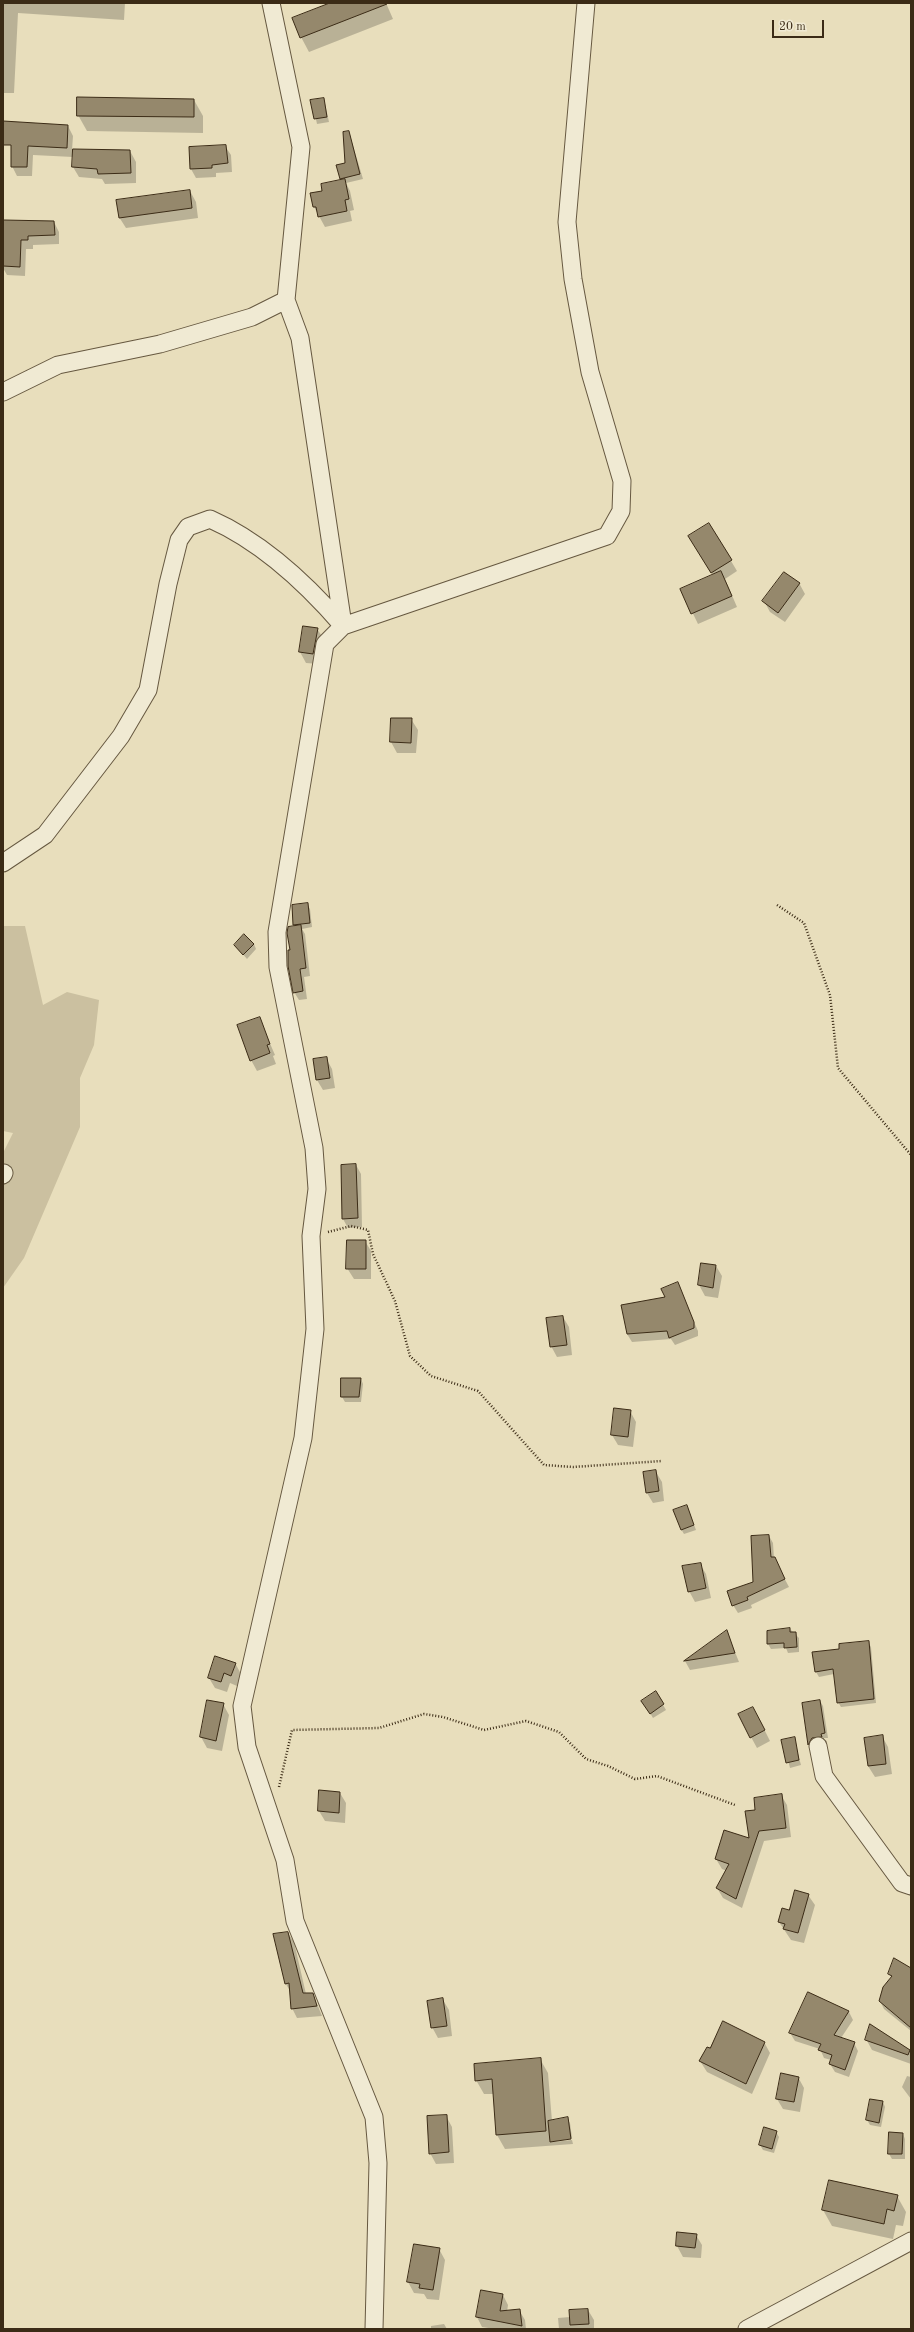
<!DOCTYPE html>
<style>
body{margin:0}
#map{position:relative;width:914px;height:2332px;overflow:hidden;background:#e8debc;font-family:"Old Standard TT",serif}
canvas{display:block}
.frame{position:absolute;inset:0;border:4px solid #3b2b16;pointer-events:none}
.scale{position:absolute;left:772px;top:20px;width:52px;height:18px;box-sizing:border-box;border:2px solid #3b2b16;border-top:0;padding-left:5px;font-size:12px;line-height:14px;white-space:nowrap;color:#3b2b16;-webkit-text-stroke:3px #f0ead3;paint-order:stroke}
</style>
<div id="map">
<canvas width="914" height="2332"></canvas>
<div class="frame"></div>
<div class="scale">20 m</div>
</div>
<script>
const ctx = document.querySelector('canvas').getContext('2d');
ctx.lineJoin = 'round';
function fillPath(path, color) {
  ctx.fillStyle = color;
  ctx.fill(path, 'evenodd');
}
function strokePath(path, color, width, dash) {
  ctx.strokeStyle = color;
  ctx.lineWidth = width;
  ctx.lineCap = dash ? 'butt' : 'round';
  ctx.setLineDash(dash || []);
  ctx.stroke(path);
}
fillPath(new Path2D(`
 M3,926H25L43,1005L67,992L99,1000L94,1045L80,1078V1127L24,1258L3,1288V1153L13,1133L3,1131Z`), '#cbc0a0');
fillPath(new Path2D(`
 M3,3H125L124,20L18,13L14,93H3Z
 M333,3H386L393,19L309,52L301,37Z
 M324,99L329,122L317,124L312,101Z
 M194,100L203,116V133L87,131L78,115Z
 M13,123L68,126L73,136L72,150L130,151L136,162V183L105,184L102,179L79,177L73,167V157L33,155L32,176H17L12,166Z
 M349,132L363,179L346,183L350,191L354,210L350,211L352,221L325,227L314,207L323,191L342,181Z
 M225,146L231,155L232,172L216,173V177L196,178L191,169Z
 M190,191L196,202L198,218L126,228L119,217Z
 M54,222L59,232V244L33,245V249H26L25,276L7,275L3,268V242Z
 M709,524L737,571L725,579L737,607L698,624L681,589L713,575L696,546Z
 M799,583L805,594L785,622L770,612L764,601Z
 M317,629L324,639L319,664L306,663L300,652Z
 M411,719L418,730L416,753H397L391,742Z
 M307,904L310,909L312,927L302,929L305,934L310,976L304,977L307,999L299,1000L294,992L291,951L296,927L294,924Z
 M254,944L256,949L247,959L235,945Z
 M259,1018L275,1055L273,1056L276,1064L257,1071L251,1060Z
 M326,1058L332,1069L335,1088L323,1090L317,1080Z
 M356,1165L361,1174L362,1227L348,1228L343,1219L342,1166Z
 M365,1241L371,1251V1279H354L347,1268Z
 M702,1264L716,1266L722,1276L718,1298L705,1296L699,1285Z
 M677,1283L698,1331V1336L675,1345L671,1339L632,1342L627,1334L666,1298Z
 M563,1317L569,1327L572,1355L557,1357L551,1346Z
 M361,1379L363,1384L361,1402H345L342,1397Z
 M630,1411L636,1422L633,1447L618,1445L612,1435Z
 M656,1472L662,1482L664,1501L653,1503L647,1493Z
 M687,1506L696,1530L684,1534L681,1529Z
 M769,1536L773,1543L774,1559L789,1587L751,1605L752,1608L738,1613L733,1605L754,1582Z
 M700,1564L706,1574L711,1598L695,1602L689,1591Z
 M790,1629L799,1638V1652L788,1653L786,1648L771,1649L768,1644Z
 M727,1632L739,1662L690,1670L685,1661Z
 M868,1642L871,1647L876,1703L841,1707L838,1702L834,1674L819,1677L816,1672L840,1650Z
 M235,1663L241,1674L237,1686L230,1683L227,1692L215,1688L209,1678Z
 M656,1693L666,1710L653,1718L643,1701Z
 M208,1701L223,1704L229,1715L222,1751L207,1748L201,1737Z
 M820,1701L823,1706L828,1738H824V1741L811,1749L803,1704Z
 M759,1719L770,1741L757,1748L751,1737Z
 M882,1736L888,1747L892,1774L875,1777L868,1766L865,1739Z
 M794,1739L801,1765L790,1768L783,1741Z
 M340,1793L346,1803L345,1823L325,1821L319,1811Z
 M781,1795L787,1805L791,1837L764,1841L742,1908L723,1898L717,1888L727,1871L722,1869L716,1859L750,1840L756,1810Z
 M808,1895L815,1905L804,1943L791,1940L779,1922Z
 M288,1933L294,1942L306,1994H313L322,2016L297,2018L292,2008L290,1991L286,1984L274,1935Z
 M911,1972V2031L884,2009L880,2001L892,1978L889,1974Z
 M809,1993L849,2012L853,2020L841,2038L854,2043L858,2051L849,2077L835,2072L830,2064L831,2060L824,2058L820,2049L795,2041L790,2033Z
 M443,2000L449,2010L452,2036L438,2038L432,2027Z
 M866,2039L910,2050L911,2064L872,2050Z
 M764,2042L770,2053L752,2094L707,2072L700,2061L710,2050Z
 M540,2059L548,2073L552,2121L567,2119L570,2123L572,2138L553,2140V2142L572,2140L573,2144L505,2149L497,2135L494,2094H484L476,2080Z
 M907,2076L911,2077V2099L902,2087Z
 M798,2077L804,2088L800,2112L783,2109L777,2099Z
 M883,2102L885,2107L881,2127L870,2125L867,2120Z
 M446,2116L452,2127L454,2163L436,2164L430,2153Z
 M776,2132L779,2137L774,2153L763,2150L760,2145Z
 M903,2134L905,2139V2159H892L889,2154Z
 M897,2196L906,2212L903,2226L896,2225L893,2239L832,2226L823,2210Z
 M678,2233L696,2235L702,2245L701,2258L683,2257L677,2246Z
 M414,2245L439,2249L445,2260L439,2300L427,2299L424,2294L414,2293L408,2282Z
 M503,2295L508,2305L507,2312L519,2310L525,2320L526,2329H495L482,2327L477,2317Z
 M588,2310L594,2320V2329H559L558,2318L570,2317Z
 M444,2324L447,2329H431V2326Z`), '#0003');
const building = new Path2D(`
 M330,3H387V4L300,38L292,18Z
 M77,97L194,99V117L77,116Z
 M324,98L327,117L314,119L310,100Z
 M3,121L68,125L67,148L28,146L27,167H11V145H3Z
 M349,131L360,174L340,179L336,165L345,163L343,132Z
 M226,145L228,163L212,165V168L190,169L189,147Z
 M73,149L130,150L131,173L98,174L97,169L72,167Z
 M345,179L349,199L345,200L347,211L318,217L316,207H313L310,193L322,191L321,184Z
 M190,190L192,208L119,218L116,200Z
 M3,220L54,221L55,235L28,236V240H21L20,267L3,266Z
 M709,523L732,560L711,573L688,536Z
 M721,571L732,596L691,614L680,589Z
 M784,572L800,583L778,613L762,601Z
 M303,626L318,628L313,654L299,652Z
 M391,718H412L411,743L390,742Z
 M308,903L310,923L293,925L292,905Z
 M301,925L306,968L300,969L303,991L293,993L288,966V950H290L287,933L288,927Z
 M244,934L254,944L243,955L234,945Z
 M260,1017L270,1044L267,1045L270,1053L250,1061L237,1025Z
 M327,1057L330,1078L316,1080L313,1059Z
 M356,1164L358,1218L342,1219L341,1165Z
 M347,1240H366V1269H346Z
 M701,1263L716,1265L713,1288L698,1285Z
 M678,1282L694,1322V1328L669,1338L667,1331L627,1334L621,1305L665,1297L661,1289Z
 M563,1316L567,1345L550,1347L546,1318Z
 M341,1378H361L359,1397H341Z
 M614,1408L631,1410L628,1437L611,1435Z
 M656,1470L659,1491L646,1493L643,1472Z
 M687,1505L694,1525L681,1530L673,1510Z
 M769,1535L771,1557H775L785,1579L747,1597L748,1600L732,1606L727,1591L753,1582L751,1536Z
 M701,1563L706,1588L688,1592L682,1566Z
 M790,1628V1632H796L797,1647L784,1648V1643L767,1644V1631Z
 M727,1630L735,1653L684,1661Z
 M869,1641L874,1699L837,1703L833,1669L815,1672L812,1652L839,1649V1644Z
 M215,1656L236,1663L231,1676L224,1673L221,1682L208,1678Z
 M656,1691L664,1704L650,1714L641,1701Z
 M207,1700L224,1703L216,1741L200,1737Z
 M820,1700L825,1733L821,1734L822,1737L812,1738L808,1745L802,1703Z
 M753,1707L765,1730L750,1738L738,1714Z
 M883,1735L886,1764L868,1766L864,1738Z
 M795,1737L799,1760L786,1763L781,1740Z
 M319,1790L340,1792L339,1813L318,1811Z
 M782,1794L786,1828L759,1831L736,1899L716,1888L729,1864L715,1859L724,1830L749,1838L745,1811L755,1810L754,1798Z
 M795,1890L809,1894L798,1933L783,1929L785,1924L778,1922L782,1908L789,1910Z
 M288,1932L303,1993H313L317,2006L291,2009L289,1983L285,1984L273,1934Z
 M894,1958L911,1968V2028L879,2001L883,1987L892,1976L888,1974Z
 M808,1992L849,2011L834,2035L855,2042L845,2070L829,2064L832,2055L818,2050L821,2044L789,2033Z
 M443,1998L447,2026L431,2028L427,2001Z
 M723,2021L765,2042L746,2084L699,2061L707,2047L710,2048Z
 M870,2024L910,2050L908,2055L865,2040Z
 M541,2058L546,2131L496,2135L492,2079L475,2081L474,2064Z
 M781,2073L799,2077L794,2102L776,2099Z
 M870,2099L883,2101L879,2123L866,2120Z
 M447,2115L449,2152L429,2154L427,2116Z
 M568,2117L571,2139L550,2142L548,2121Z
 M764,2127L777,2131L772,2149L759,2145Z
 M889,2132L903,2133L902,2154H888Z
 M829,2180L898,2195L894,2211L887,2209L884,2224L822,2210Z
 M677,2232L697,2234L695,2248L676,2246Z
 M414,2244L440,2248L433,2290L419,2288L420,2284L407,2282Z
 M481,2290L503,2294L500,2311L520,2309L522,2326L476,2317Z
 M588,2309L589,2324L570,2325L569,2310Z`);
fillPath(building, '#95886c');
strokePath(building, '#3b2b16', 1);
const minor = new Path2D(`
 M286,300L300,338L343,625
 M3,392L58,365L160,344L252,317L286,300L301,147L271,3
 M3,863L45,835L121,736L148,690L168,584L179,540L188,527L210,519C262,542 306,583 343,626
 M3,1175L4,1173
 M818,1746L824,1776L902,1883L911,1886
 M374,2329L378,2163L374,2117L295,1921L285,1860L247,1747L242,1706L303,1438L315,1329L311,1236L317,1189L314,1148L278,967L277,932L325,644L343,626L607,536L621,511L622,481L590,372L573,279L567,222L586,3
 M747,2329L911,2241`);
strokePath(minor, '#665840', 19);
strokePath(new Path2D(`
 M777,905L804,923L830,995L838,1068L911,1155
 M328,1232L351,1226L368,1230L373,1254L395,1301L410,1356L431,1376L478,1391L544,1465L573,1467L662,1461
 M279,1787L292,1730L379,1728L424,1714L443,1717L484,1730L526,1721L559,1732L586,1759L608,1766L635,1779L657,1776L735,1805`), '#3b2b16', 2.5, [1, 2]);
strokePath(minor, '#f0ead3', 17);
</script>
